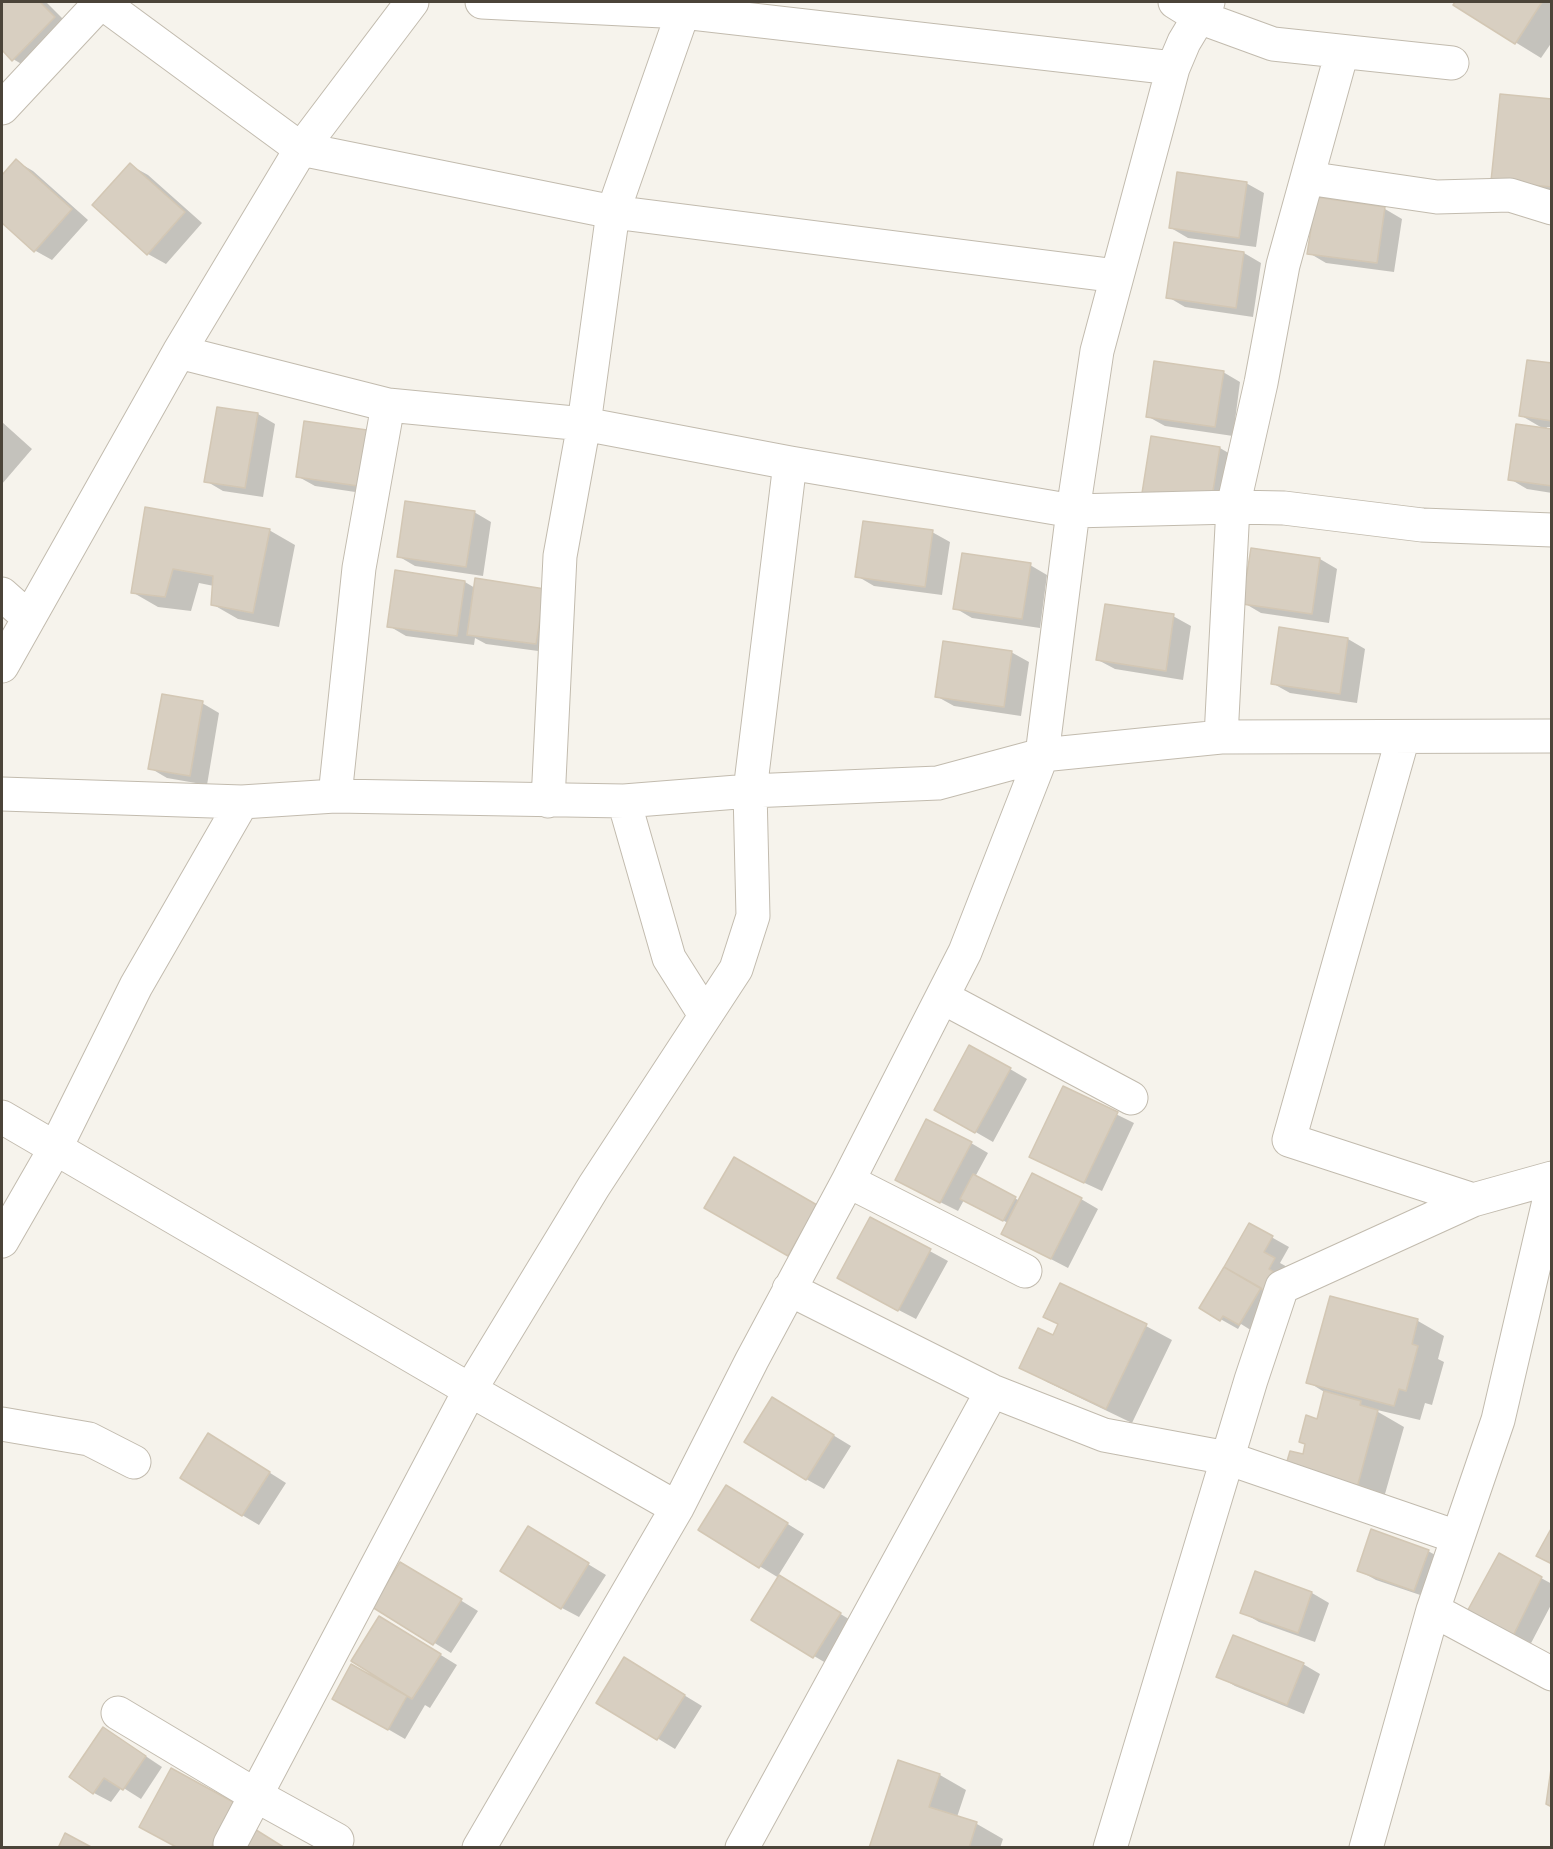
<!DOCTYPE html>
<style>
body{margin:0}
#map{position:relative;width:1553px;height:1849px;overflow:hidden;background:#f6f3ec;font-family:Jost,sans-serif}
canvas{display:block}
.frame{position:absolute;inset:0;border:3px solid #4b4439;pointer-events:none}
</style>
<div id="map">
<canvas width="1553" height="1849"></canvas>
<div class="frame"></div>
</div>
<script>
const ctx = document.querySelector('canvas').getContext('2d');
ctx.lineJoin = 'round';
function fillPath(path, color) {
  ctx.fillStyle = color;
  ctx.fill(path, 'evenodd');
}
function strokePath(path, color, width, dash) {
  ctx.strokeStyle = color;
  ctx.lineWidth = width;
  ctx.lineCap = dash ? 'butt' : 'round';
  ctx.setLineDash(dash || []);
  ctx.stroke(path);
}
fillPath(new Path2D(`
 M4,2H46L71,27L30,69L13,59L2,48V4Z
 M1457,2H1552V42L1541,58L1455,5Z
 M1552,101V194L1510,190Z
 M16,161L33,171L88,220L52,260L34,250L2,221V178Z
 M130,165L148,175L202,223L166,264L148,254L94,205Z
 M1246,183L1264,193L1256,247L1188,238L1171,228Z
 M1385,209L1402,219L1394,272L1326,263L1309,253Z
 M1244,253L1261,263L1253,317L1185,307L1168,297Z
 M1552,365V427H1547L1546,429L1552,430V493L1527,489L1510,479L1544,429L1520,415Z
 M1223,372L1240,382L1233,436L1165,426L1147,416Z
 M258,414L275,424L263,497L223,491L206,481Z
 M2,422L32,449L2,484Z
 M373,433L382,496L315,486L297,476Z
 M1220,448L1237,458L1229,512L1144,492Z
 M146,509L269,530L295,545L279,627L238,619L212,604L214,586L199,583L191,611L158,607L132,592Z
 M474,512L491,522L483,576L415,566L398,556Z
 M932,532L950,542L942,595L874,586L857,576Z
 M1252,550L1320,559L1337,569L1329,623L1261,613L1244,603Z
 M1030,565L1047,575L1040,628L972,618L955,608Z
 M465,582L475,588L562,600L553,653L486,644L475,638L474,645L406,636L389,626Z
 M1173,616L1191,626L1183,680L1115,669L1098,660Z
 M1348,639L1365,649L1357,703L1290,693L1272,683Z
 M1011,652L1029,662L1021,716L954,706L936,696Z
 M202,703L219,713L207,785L167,778L150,768Z
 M1010,1069L1027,1079L993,1142L953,1119Z
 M1063,1088L1134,1123L1102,1191L1048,1166Z
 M971,1143L988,1153L975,1177L1020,1201L1081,1199L1098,1209L1068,1268L1020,1243L1008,1223L964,1200L958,1211L914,1189Z
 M871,1219L948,1261L916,1319L856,1288Z
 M1250,1225L1289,1247L1280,1263L1291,1269L1257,1334L1241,1324L1238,1329L1201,1308Z
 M1331,1298L1418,1321L1444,1336L1438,1359L1444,1362L1432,1405L1425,1403L1420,1420L1373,1409L1404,1427L1381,1508L1304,1456L1318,1421L1326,1393L1308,1382Z
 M1146,1326L1172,1340L1132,1423L1047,1382L1021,1367L1053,1337Z
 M790,1409L851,1446L824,1489L806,1479Z
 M226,1445L286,1483L259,1525L242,1515Z
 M744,1497L804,1534L778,1576L857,1624L831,1666L814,1656L779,1578L700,1530Z
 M545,1538L606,1575L579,1617L562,1608Z
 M1428,1551L1446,1561L1432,1599L1376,1580L1358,1570Z
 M1499,1555L1552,1584V1603L1528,1649L1483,1626Z
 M1256,1573L1312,1593L1329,1603L1315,1642L1259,1622L1242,1612Z
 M418,1574L478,1611L451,1653L374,1606Z
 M397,1628L457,1665L430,1708L425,1705L405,1739L334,1698L400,1693Z
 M1303,1664L1320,1674L1304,1714L1235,1686L1218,1676Z
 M641,1669L702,1706L675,1749L598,1702Z
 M120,1739L162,1767L141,1799L122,1787L111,1802L94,1793Z
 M899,1762L940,1775L966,1790L957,1817L977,1824L1003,1839L1000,1848H871Z`), '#0003');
const building = new Path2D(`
 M2,2H40L55,17L12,61L2,50Z
 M1455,2H1542L1515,44L1453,5Z
 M1500,94L1552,99V187L1491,181Z
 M16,159L72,209L34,252L2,223V175Z
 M130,163L185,212L147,255L92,205Z
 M1177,172L1247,182L1239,238L1169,228Z
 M1316,197L1385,207L1377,263L1307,254Z
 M1174,242L1244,252L1236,308L1166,298Z
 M1527,360L1552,363V421L1519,416Z
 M1154,361L1224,371L1215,427L1146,417Z
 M217,407L258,413L245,488L204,482Z
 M304,421L374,431L365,487L296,477Z
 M1516,424L1552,429V486L1508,480Z
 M1151,436L1220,447L1211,503L1142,493Z
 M405,501L475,511L466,567L397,557Z
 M145,507L270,529L253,613L211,605L213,576L173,569L165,597L131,593Z
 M863,521L933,530L925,587L855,577Z
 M1251,548L1320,558L1312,614L1242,604Z
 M962,553L1031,563L1022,619L953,609Z
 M395,570L465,581L457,636L387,627Z
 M475,578L545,589L536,644L467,635Z
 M1105,604L1174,614L1166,671L1096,660Z
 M1279,627L1348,638L1340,694L1271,684Z
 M943,641L1012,651L1004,707L935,697Z
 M162,694L203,701L190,776L148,769Z
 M969,1045L1011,1068L975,1133L934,1110Z
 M1063,1086L1118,1112L1084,1183L1029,1157Z
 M926,1119L972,1142L940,1203L895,1180Z
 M734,1157L817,1205L788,1256L704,1208Z
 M1032,1173L1082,1198L1051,1259L1001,1234Z
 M973,1174L1016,1197L1003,1221L960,1199Z
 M870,1217L931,1249L898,1311L837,1278Z
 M1249,1223L1273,1236L1264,1252L1275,1258L1269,1269L1275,1273L1265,1291L1224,1267Z
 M1224,1267L1261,1288L1239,1325L1223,1316L1220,1321L1199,1308Z
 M1060,1283L1147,1324L1106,1409L1019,1368L1038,1328L1053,1335L1058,1324L1043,1317Z
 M1330,1296L1418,1319L1412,1344L1418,1346L1406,1391L1399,1389L1394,1406L1306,1383Z
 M1324,1391L1361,1401L1360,1405L1378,1410L1355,1495L1283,1475L1290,1451L1303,1454L1305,1444L1299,1442L1306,1415L1317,1419Z
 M772,1397L834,1435L806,1480L744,1442Z
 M208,1433L270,1472L242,1516L180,1478Z
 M726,1485L788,1523L759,1568L698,1530Z
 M528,1526L589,1563L561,1609L500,1571Z
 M1552,1527V1564L1536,1556Z
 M1371,1529L1429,1550L1414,1591L1357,1571Z
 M1499,1553L1542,1577L1511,1640L1464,1617Z
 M400,1562L462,1599L433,1645L372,1607Z
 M1255,1571L1312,1592L1298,1633L1240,1613Z
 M779,1575L841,1613L813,1658L751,1620Z
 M379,1616L441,1654L412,1699L351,1661Z
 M1233,1635L1304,1663L1287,1705L1216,1677Z
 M624,1657L685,1695L657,1740L596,1703Z
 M351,1664L407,1696L388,1730L332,1699Z
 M103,1727L146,1756L123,1790L104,1778L93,1794L69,1777Z
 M898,1760L940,1774L929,1807L977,1822L969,1848H869Z
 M1552,1762V1807L1546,1804Z
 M171,1768L235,1803L211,1848H178L139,1827Z
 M253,1828L285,1848H241Z
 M65,1833L93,1848H58Z`);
fillPath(building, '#d8cfc1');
strokePath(building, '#d3c7b4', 1.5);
const minor = new Path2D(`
 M101,2L301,149L613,212L1117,276
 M482,2L683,12L1173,68
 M1175,2L1199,17L1273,44L1452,63
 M2,108L101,2
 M1307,178L1437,197L1510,195L1552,208
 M179,352L388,405L584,424L790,463L1073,511L1233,507L1284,508L1422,525L1552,530
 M2,594L29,618
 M2,666L179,352L301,149L412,2
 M1221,737L1233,507L1261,383L1283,265L1342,52
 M1403,737L1289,1140L1473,1200
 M2,794L242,802L335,796L624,801L750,791L938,783L1042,755L1221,737L1552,736
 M335,796L359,568L388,405
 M548,801L560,556L584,424L613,212L683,12V2
 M624,801L669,958L705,1015
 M942,997L1131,1098
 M2,1117L470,1390L677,1508
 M848,1181L1025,1271
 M2,1241L55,1149L136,986L242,802
 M789,1289L992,1391L1104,1435L1227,1458L1457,1537
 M2,1424L89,1439L134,1462
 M1433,1610L1552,1674
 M118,1713L257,1796L337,1840
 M230,1844L470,1390L594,1186L736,969L753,916L750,791L790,463
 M479,1848L677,1508L752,1360L848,1181L965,952L1042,755L1073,511L1097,351L1173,68L1184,42L1208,2
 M742,1848L992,1391
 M1110,1848L1251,1380L1282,1287L1473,1200L1552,1178
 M1366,1848L1433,1610L1498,1420L1552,1188`);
strokePath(minor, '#c2bbae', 35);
strokePath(minor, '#fff', 33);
</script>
